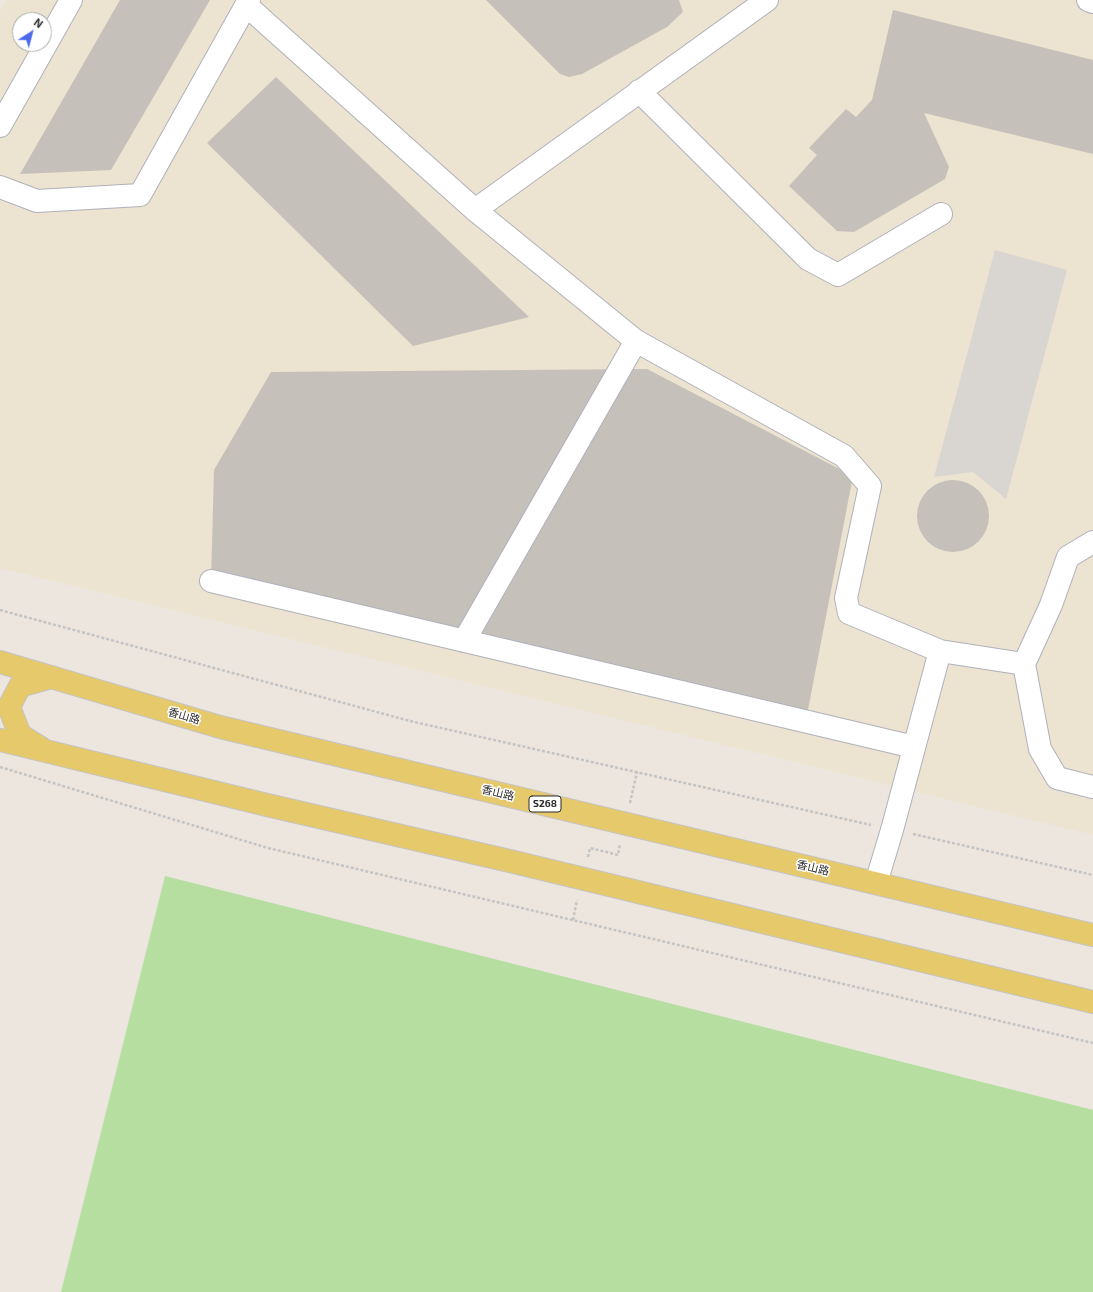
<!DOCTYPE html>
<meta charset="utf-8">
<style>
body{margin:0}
#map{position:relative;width:1093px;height:1292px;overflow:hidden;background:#ece6df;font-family:"Exo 2",sans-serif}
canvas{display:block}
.north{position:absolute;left:12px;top:12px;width:40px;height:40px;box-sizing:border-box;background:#fff;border:1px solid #ababab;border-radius:50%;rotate:36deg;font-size:11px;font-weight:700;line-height:16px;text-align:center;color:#2c2c2c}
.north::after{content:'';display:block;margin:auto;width:14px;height:18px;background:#4c6aec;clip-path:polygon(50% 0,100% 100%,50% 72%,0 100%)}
</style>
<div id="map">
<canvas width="1093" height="1292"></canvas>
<div class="north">N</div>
</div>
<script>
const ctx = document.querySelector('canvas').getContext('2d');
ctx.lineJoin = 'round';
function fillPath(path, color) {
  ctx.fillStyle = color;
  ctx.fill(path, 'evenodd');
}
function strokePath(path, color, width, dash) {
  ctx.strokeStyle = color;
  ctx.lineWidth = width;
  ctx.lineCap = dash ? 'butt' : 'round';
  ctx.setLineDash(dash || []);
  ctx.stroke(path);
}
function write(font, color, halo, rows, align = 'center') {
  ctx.font = font + ' "Exo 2","Noto Sans SC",sans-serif';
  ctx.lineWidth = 3;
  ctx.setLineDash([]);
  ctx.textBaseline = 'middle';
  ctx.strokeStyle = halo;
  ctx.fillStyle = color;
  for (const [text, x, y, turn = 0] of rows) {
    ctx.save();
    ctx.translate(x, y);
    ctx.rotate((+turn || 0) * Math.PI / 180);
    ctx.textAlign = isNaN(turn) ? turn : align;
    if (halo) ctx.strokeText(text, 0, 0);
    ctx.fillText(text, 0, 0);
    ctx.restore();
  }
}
fillPath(new Path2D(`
 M7,0H1093V835L0,568V12ZM20,20H44V44H20Z`), '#ece3d0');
fillPath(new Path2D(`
 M165,876L1093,1110V1292H61Z`), '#b5dea0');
fillPath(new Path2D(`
 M995,250L1067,270L1006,499L973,472L934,477Z`), '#d9d5d1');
fillPath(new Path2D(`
 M120,0H210L111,170L20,174Z
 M486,0H679L683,12L667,27L582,74L569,77L560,74Z
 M893,10L1093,60V154L924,113L949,167L945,179L854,232L837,231L789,186L817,155L809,148L846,109L856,117L872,100Z
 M276,77L529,317L413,346L207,143Z
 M647,369L853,476L807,715L211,581L214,470L271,372Z
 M917 516a36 36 0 1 1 72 0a36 36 0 1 1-72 0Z`), '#c5c1ba');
const minor = new Path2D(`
 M1088,0L1093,2
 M246,5L475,210L636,341L464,641
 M639,91L808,259L838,275L941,214
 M0,126L71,0
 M0,187L37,201L140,195L249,0
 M475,210L767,0
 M636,341L844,456L870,486L846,598L849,613L940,651
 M211,581L914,747
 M1024,664L1051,605L1068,557L1093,542
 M876,883L892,830L940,651L1024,664L1040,749L1057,778L1093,787`);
const major = new Path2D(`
 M0,662L220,727L1093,935
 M0,740L267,805L514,862L1093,1002
 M41,748L20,735L9,707L20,686L52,677`);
strokePath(minor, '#afb1bb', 24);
strokePath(major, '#c4c4c4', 24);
strokePath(new Path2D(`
 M0,610L410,721L871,825
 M0,767L268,848L1093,1043
 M630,803L637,772
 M913,834L1093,875
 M588,857L590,848L618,855L620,844
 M573,920L577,900`), '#c4c4c4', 2.5, [3, 2]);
strokePath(minor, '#fff', 22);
strokePath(major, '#e6c96a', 22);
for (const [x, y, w] of [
 [545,804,32]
]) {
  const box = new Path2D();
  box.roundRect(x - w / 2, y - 8, w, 16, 3);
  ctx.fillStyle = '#fff';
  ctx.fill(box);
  strokePath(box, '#2c2c2c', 1);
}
write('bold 10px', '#2c2c2c', null, [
 ["S268",545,804]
]);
write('11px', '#2c2c2c', '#fff', [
 ["香山路",184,716,16],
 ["香山路",498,793,13],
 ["香山路",813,868,13]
]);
</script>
